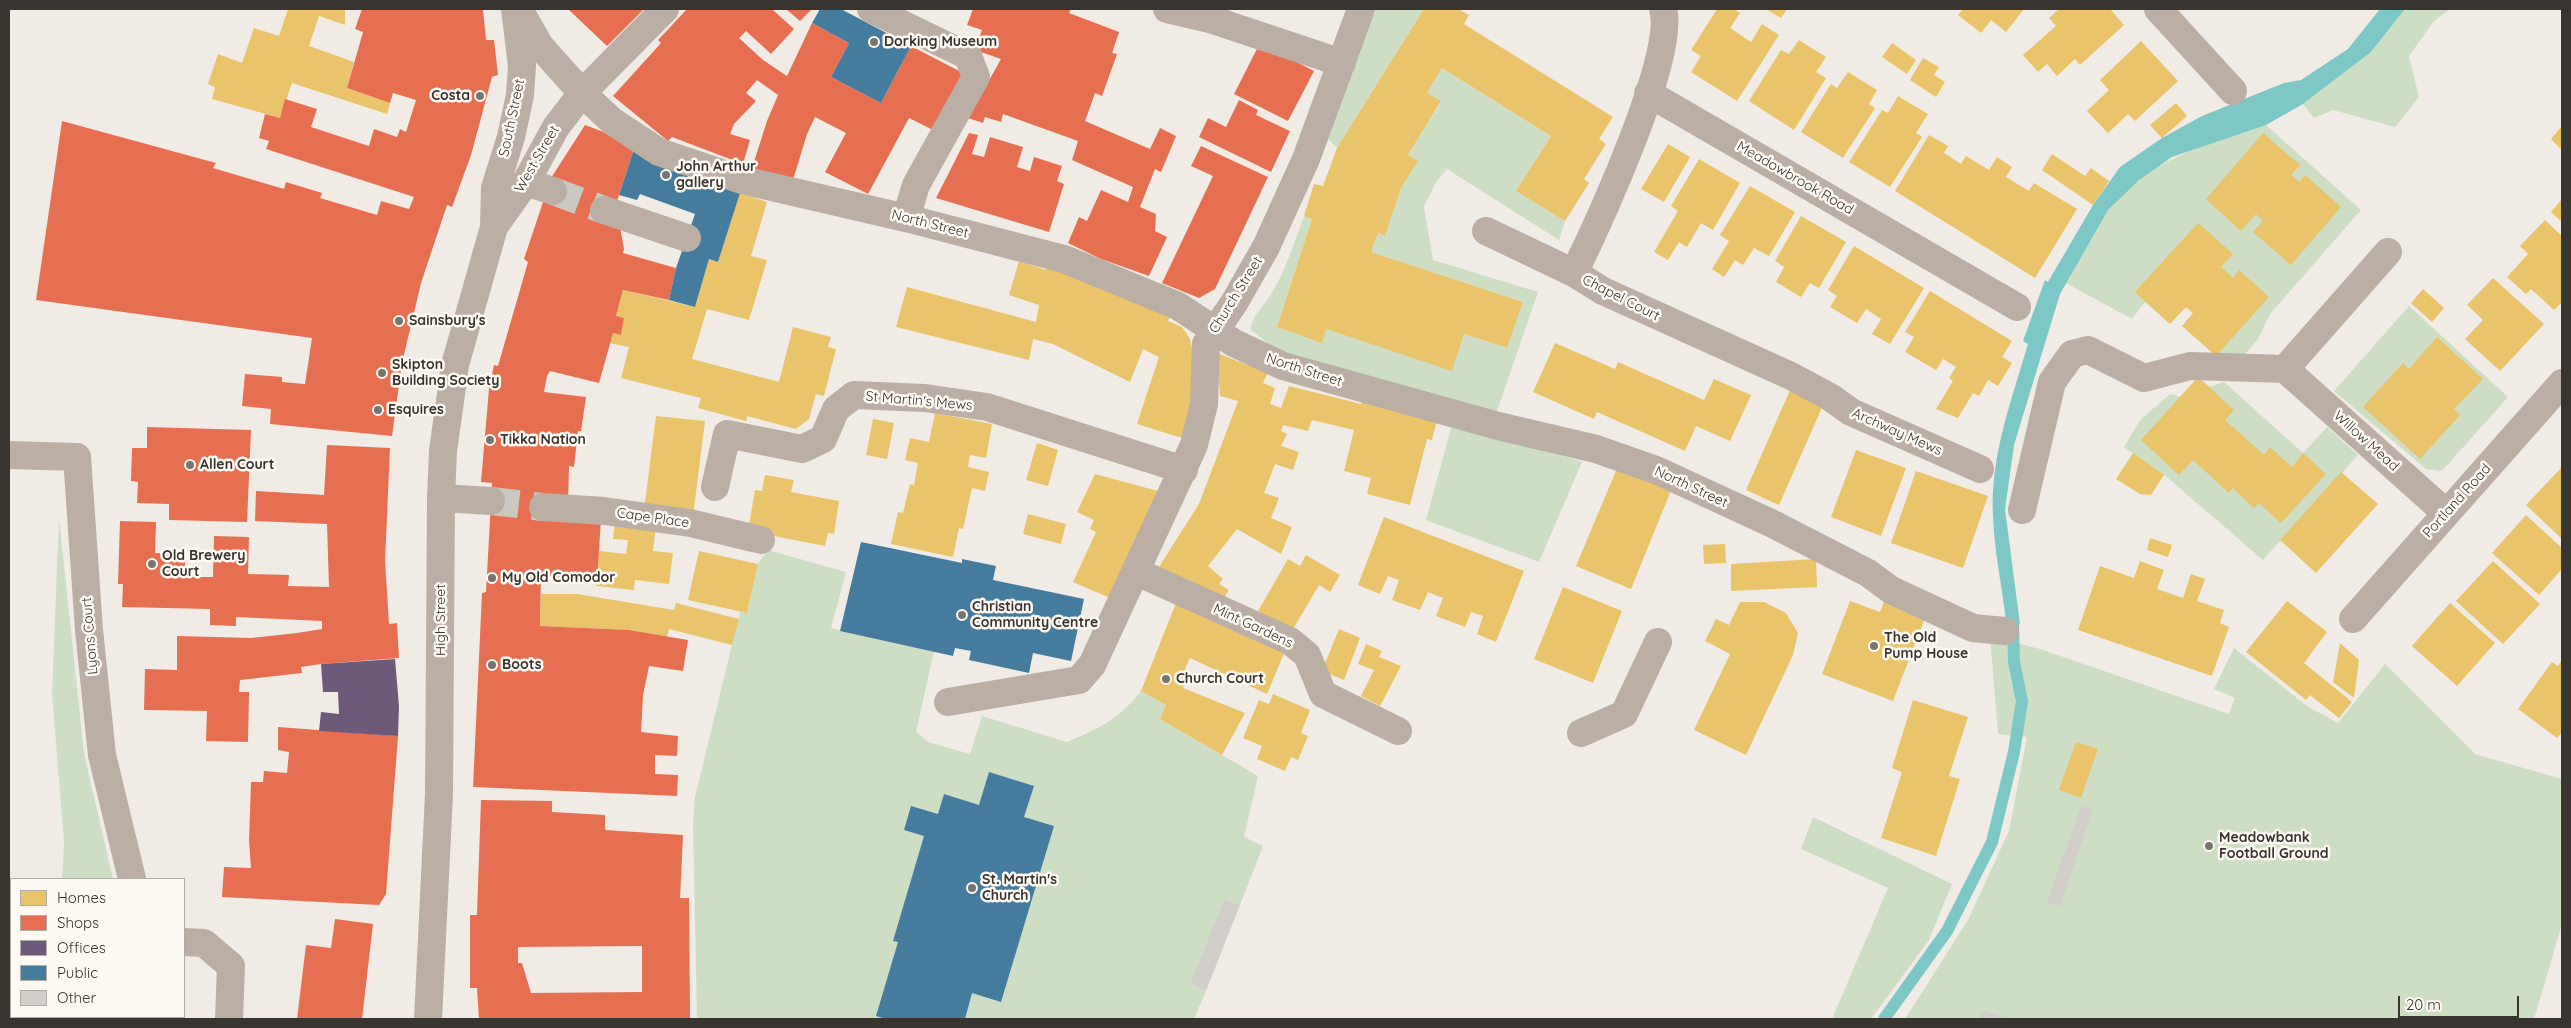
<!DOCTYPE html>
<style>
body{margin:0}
#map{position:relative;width:2571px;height:1028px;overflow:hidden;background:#f0ebe5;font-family:Quicksand,sans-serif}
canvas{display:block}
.frame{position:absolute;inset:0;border:10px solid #383531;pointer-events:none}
.legend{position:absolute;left:10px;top:878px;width:175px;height:140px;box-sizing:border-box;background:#fef9f3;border:1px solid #afaba5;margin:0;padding:6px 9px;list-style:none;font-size:15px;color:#383531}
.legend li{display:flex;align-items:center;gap:10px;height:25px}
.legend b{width:25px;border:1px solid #afaba5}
.scale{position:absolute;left:2398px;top:996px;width:121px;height:22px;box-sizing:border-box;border:2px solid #383531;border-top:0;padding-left:6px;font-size:15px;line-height:18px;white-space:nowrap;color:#383531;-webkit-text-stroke:4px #fef9f3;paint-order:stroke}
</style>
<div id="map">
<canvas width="2571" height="1028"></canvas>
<div class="frame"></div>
<ul class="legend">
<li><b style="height:14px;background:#e9c46a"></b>Homes</li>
<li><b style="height:14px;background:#e76f51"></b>Shops</li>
<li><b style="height:14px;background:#6d597a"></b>Offices</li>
<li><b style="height:14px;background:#457b9d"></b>Public</li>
<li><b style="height:14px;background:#d2ceca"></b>Other</li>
</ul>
<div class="scale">20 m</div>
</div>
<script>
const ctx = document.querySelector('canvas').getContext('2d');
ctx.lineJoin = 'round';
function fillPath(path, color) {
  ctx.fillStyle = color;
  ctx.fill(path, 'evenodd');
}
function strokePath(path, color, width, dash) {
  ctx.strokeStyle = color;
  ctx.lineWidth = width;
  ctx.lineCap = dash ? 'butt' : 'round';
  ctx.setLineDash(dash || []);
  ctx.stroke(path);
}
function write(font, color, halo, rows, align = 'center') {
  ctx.font = font + ' Quicksand,sans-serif';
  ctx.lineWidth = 5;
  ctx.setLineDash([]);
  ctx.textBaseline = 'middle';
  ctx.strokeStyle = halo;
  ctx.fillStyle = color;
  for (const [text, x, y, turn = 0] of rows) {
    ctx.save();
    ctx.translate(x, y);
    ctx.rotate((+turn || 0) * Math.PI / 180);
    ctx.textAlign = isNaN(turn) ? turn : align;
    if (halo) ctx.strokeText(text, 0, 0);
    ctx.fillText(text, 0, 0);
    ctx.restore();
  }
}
fillPath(new Path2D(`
 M1376,9H1424L1337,148L1327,138Z
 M2405,9H2450L2434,21L2409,56L2419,97L2395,127L2333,110L2314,118L2303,104L2371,52Z
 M1442,68L1551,136L1516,191L1565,221L1559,240L1447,169L1436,182L1424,206L1433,260L1538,292L1495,417L1277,351L1250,329C1253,315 1262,308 1270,296C1285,272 1294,243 1304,216L1312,219L1277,327L1321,342L1326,329L1452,370L1464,334L1507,348L1523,302L1371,252L1378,233L1385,236L1401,188L1418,161L1408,155L1441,102L1427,93Z
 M2266,125L2361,210L2270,314L2258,339L2244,355L2216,356L2182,326L2193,313L2186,307L2170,324L2145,302L2132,319L2066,283C2080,259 2092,231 2108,210C2148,158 2208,145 2266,125Z
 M2409,306L2508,397L2442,471L2426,469L2334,391Z
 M2198,377L2210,387L2224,382L2303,453L2327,427L2358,455L2263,560L2169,479L2124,447L2141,419L2170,394L2181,397Z
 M1453,421L1582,462L1539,562L1426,520Z
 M59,518L84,754L113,879H62L64,842L52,694Z
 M768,550L846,572L831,628L934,651L916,732L928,742L970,754L982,716L1067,742C1101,727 1117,721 1141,691L1166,705L1160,719L1258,776L1244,837L1263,846L1240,905L1224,899L1190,984L1206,991L1194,1019H697L693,824L695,797L740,612L747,613L758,564Z
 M1990,636L2040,649L2229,714L2235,698L2214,689L2234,648L2307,706L2338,723L2385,664L2475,754L2562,779V924L2534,1019H1905L1968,920L2009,831L2027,737L1998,734Z
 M1813,817L1952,884L1929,940L1871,1019H1832L1888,888L1801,849Z`), '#cddec5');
fillPath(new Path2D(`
 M2380,9H2405L2371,52L2303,104L2266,125L2172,157L2139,180L2108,210L2060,294L2014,445L2005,509L2020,624L2006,621C2002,586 1994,550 1993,515C1990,456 2012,399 2028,344L2023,341L2045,280L2048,282L2093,205L2120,167L2162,138L2202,116L2284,83L2301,80L2348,49Z`), '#7ec7c7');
fillPath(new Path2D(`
 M288,9H345V25L319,16L309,46L354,62L347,88L390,103L387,114L292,83L280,118L212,99L215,87L208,84L218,54L242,63L254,28L279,36Z
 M1424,9H1458L1469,15L1464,24L1613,117L1599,139L1606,144L1584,179L1589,183L1565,221L1516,191L1551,136L1442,68L1427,93L1441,101L1408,155L1418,161L1401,188L1385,236L1378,233L1371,252L1523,302L1507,348L1464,334L1452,371L1326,329L1322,343L1277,327L1312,219L1304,216L1314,184L1323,186L1337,148Z
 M1717,9H1734L1740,13L1730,28L1751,42L1762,24L1779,35L1737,101L1691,72L1701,56L1691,50Z
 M1766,9H1787L1781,18Z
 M1963,9H2024L2006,32L1991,20L1981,33L1958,15Z
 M2059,9H2110L2124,25L2080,65L2075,59L2057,76L2047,64L2038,72L2023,55L2056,26L2049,18Z
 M1799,40L1826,57L1816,72L1826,78L1794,130L1749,101L1781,50L1789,54Z
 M2141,41L2178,81L2135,121L2128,114L2108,133L2087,111L2109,90L2100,80Z
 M1892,43L1916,60L1907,74L1882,57Z
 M1923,58L1939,67L1934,75L1945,82L1936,97L1910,80Z
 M1848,72L1877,90L1869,104L1875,108L1843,158L1801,132L1831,84L1837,88Z
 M1898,96L1928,114L1916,133L1922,137L1890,187L1849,162L1882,110L1888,113Z
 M2176,103L2187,116L2162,138L2150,125Z
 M2562,126V150L2551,139Z
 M2263,133L2300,165L2291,175L2300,182L2305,175L2341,207L2291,265L2253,232L2263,221L2256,214L2241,231L2206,199Z
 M1929,135L1948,146L1944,153L1961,164L1966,156L1989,170L1997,157L2012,167L2006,177L2029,191L2034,183L2077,209L2035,278L1895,191Z
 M1668,144L1690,157L1664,202L1641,189Z
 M2052,154L2085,176L2091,168L2109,181L2093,205L2042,170Z
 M1699,159L1740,183L1713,230L1701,223L1687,247L1679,242L1668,260L1654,252L1678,211L1671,206Z
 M1750,186L1795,212L1769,256L1754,248L1743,265L1735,260L1724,277L1712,269L1729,241L1720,235Z
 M740,193L767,202L751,256L767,260L749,320L707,309L692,359L779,382L793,327L831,337L828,347L836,349L824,396L816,394L809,419L796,429L747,416L746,421L698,408L701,398L621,378L629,347L609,343L613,333L621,335L624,318L616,316L623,290L695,307L709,259L718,262Z
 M2562,199V222L2551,212Z
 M1801,216L1846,242L1819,288L1810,283L1801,297L1776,282L1784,267L1775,261Z
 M2545,220L2562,236V302L2554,310L2531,289L2526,294L2507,277L2528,254L2520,246Z
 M2198,223L2233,254L2221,267L2233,278L2239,270L2269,297L2216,356L2182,326L2193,313L2186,307L2170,324L2135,292Z
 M1854,246L1924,288L1890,344L1872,334L1881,319L1866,309L1857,323L1830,307L1837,296L1828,290Z
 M1019,261L1046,270L1047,265L1170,315L1168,321L1182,327L1190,339L1195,361L1191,410L1182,438L1137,424L1159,357L1143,349L1130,382L1053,344L1033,339L1029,360L896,327L907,287L1036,322L1039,305L1009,295Z
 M2493,278L2544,324L2500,371L2465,339L2483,320L2467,305Z
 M2423,289L2444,308L2432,322L2411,303Z
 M1930,291L2012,341L2002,357L2012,363L1998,386L1988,380L1979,396L1973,393L1958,418L1936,409L1953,381L1949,378L1956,367L1943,359L1936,370L1905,352L1914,337L1905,332Z
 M2437,337L2483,379L2454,409L2460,415L2420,459L2363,407L2403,363L2409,369Z
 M1555,343L1615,369L1618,362L1704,400L1714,379L1751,395L1730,441L1696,426L1685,451L1597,412L1594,419L1533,392Z
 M1217,353L1268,373L1263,383L1275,388L1270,404L1281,408L1289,386L1361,404L1363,397L1438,416L1432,440L1427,439L1410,505L1367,494L1371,478L1344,471L1354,430L1312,420L1308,431L1283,425L1281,431L1287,434L1281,446L1299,452L1293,470L1275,464L1264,493L1279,498L1271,518L1292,527L1281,554L1237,529L1208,566L1223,579L1219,584L1229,590L1221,603L1157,570L1199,504L1238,401L1220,396Z
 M2198,377L2234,410L2225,420L2264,455L2270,447L2292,467L2303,453L2326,474L2281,523L2259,503L2254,508L2233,488L2229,493L2193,460L2179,475L2141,440Z
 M1791,388L1824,403L1779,505L1746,490Z
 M935,413L992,424L986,458L970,455L968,467L989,472L985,491L972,488L963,529L959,528L953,557L891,544L898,512L903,513L910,484L914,485L918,463L905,460L910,438L929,442Z
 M656,416L705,421L693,516L644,510Z
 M873,419L894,423L887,459L866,455Z
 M1037,443L1058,450L1048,486L1026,480Z
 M1856,450L1906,468L1881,536L1831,517Z
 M2133,453L2164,475L2151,495L2140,494L2116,479Z
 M1618,466L1672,488L1631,589L1576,566Z
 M2562,467V539L2526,505Z
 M1916,471L1988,496L1963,568L1891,543Z
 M2341,472L2378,504L2316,573L2280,540Z
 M1095,474L1158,491L1110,598L1073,582L1096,532L1090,529L1094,520L1077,512Z
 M765,475L794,480L791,492L839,501L834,534L828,533L825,546L748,531L755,490L762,491Z
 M1028,514L1066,524L1061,544L1023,534Z
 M2526,515L2562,548V569L2539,595L2492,553Z
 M1384,517L1524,571L1496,642L1477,634L1483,616L1471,612L1465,627L1436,616L1443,598L1428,592L1420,610L1392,600L1399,580L1388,576L1380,594L1358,585Z
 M615,522L656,527L653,551L673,553L669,584L635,580L634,590L596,586L599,551L626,554L628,540L613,539Z
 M2150,538L2172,545L2168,557L2147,550Z
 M1725,544L1726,563L1704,564L1703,545Z
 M699,551L758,564L747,613L688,600Z
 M1306,555L1340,575L1330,592L1319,585L1292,631L1258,611L1288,559L1300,566Z
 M1816,559L1817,587L1731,591V564Z
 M2140,561L2164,570L2157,589L2183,598L2191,574L2205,579L2197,601L2224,610L2220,623L2229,627L2212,676L2078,630L2100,566L2134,578Z
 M2493,561L2540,604L2503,644L2456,601Z
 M1563,587L1622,611L1593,683L1534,659Z
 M541,594H577L674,610L676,603L739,619L732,645L669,629L667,637L629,630L540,626Z
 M1178,598L1288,644L1267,694L1190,658L1185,669L1189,671L1183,688L1245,713L1222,755L1160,719L1166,705L1141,691Z
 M1850,601L1880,612L1884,602L1925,618L1893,701L1822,674Z
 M2287,601L2327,632L2304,663L2352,702L2339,718L2310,695L2306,700L2246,652Z
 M1740,602H1764L1786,613L1798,633L1793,655L1746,755L1694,730L1730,654L1705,641L1716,619L1729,625Z
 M2450,603L2495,643L2457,686L2412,646Z
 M1339,629L1360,638L1344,680L1322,671Z
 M2340,643L2359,660L2354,698L2333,682Z
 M1366,644L1382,651L1379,657L1401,666L1380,706L1361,696L1374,670L1358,664Z
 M2562,660V732L2557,738L2518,709L2552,662L2558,666Z
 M1273,694L1310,710L1301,733L1308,736L1298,760L1291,757L1285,771L1257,759L1262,746L1243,738L1259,700L1269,704Z
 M1913,700L1968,717L1949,776L1960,779L1936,856L1881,838L1902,772L1892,768Z
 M2076,742L2098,749L2081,798L2059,790Z
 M9,890H11V1017H113L115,1019H9Z`), '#e9c46a');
fillPath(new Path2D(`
 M362,9H483L486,40H494L498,75L492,77L471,155L452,207L447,205L421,283L402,363L392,436L270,424L271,409L242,406L245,374L282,377V382L305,384L312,338L36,300L62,121L216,163L213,168L284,189L286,182L322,193L320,198L377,215L381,201L409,209L414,197L266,149L269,141L259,138L265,114L280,118L285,99L317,109L311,127L369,146L374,129L397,137L400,129L406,132L416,100L393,93L390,103L347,88L363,32L355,29Z
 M568,9H644L607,46Z
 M687,9H772L794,29L771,54L746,31L739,38L763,60L787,76L812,23L849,43L831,77L881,103L911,46L963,73L933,130L909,118L868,194L825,172L846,133L815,117L807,134L793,180L752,168L767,121L778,95L757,80L746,93L756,101L734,124L730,134L750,140L743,164L672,137L668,141L613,96L661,43L658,40Z
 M786,9H812L800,21Z
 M973,9H1071L1069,13L1119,32L1112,53L1117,54L1102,96L1095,93L1085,121L1150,149L1160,128L1176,136L1161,172L1155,169L1140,207L1156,214L1155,231L1167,237L1149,276L1101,259L1068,243L1079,217L1087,221L1101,190L1128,202L1133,187L1072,160L1078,141L1003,114L1001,122L985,117L983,123L968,118L1001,59L975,50L982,30L967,25Z
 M1260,43L1314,71L1288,121L1234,94Z
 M1239,100L1258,110L1256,115L1290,131L1271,172L1199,137L1208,118L1226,127Z
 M585,125L601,131L634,149L616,204L624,249L623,253L676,268L669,300L623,290L616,316L624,318L621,335L613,333L599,383L550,371L547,376L544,392L586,397L581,431H578L574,467L569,466L568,502L601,519L597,581L541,575L540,626L629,630L688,640L683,671L649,666L643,695L641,732L678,736L677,756L655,755V774L678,775L677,796L473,787L482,593L486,592L492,483L481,482L489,389L494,365L498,366L528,262L524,259L551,178Z
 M969,133L978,135L972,154L984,157L990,137L1023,147L1017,167L1030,171L1034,157L1062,166L1057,181L1064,184L1049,232L936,198Z
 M1201,146L1268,177L1215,289L1199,298L1162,283L1213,176L1191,166Z
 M147,427L251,430L247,522L169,520V504L137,503L138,482L131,481L132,448H147Z
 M327,445L390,448L385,561L389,624L397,623L399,658L321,664L301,667L302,673L240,680L239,692H249L248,742L206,741L207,711L144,710L145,669L177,670V636L251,638L297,633L322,629V621L236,617V626L210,625V609L122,607L123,584H118L120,521L156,522L155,553L185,554V577H213L214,536L249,537L248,574L289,575L288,586L329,587L327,524L255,521L256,491L324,495Z
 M278,727L398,736L386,894L379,905L222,897L224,867L251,868L249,840L251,782H263L264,771L287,773L289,752L278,750Z
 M481,800L552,801V812L605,815V830L683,835L680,898H689L690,1019H479L477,988H470V915H477ZM642,946V992L531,993L522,963H518V947Z
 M335,919L373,924L362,1019H297L306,945L331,948Z`), '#e76f51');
fillPath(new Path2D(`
 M395,659L399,706L398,736L319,731L321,712L339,714L338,692H323L321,664Z`), '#6d597a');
fillPath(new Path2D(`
 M820,9H841L911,46L881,103L831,77L849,43L812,23Z
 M634,149L741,190L718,262L709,259L695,307L669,300L676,268L695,214L640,194L637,200L619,195Z
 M861,542L962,563V559L996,566L993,580L1084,599L1071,661L1033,653L1029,673L969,660L971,651L955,648L953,656L840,631Z
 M989,772L1034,786L1024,817L1054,826L1001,1002L972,993L965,1019H886L876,1016L898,942L893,941L924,836L904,830L911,806L938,814L944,794L979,805Z`), '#457b9d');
strokePath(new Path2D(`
 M1884,1019L1947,931L1992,842L2014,752L2022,701L2014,662L2013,625`), '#7ec7c7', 12);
fillPath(new Path2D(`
 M2081,806L2093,810L2060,906L2047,902Z
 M1224,899L1240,905L1206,991L1190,984Z
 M1982,1010L2008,1019H1979Z`), '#d2ceca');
strokePath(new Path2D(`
 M553,191L604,210
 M491,501L543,507`), '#cbc7c1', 28, [28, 14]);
strokePath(new Path2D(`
 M871,9L968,56L976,77L916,185L906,218
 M1167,9L1210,19L1342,63
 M1663,9C1677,54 1597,226 1574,273L1603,291L1791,376L1830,397L1851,412L1980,469
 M2158,9L2233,91
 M582,93L612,121L659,152L742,180L906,218L1064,259L1178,306L1234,343L1283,366L1498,426L1596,449L1656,470L1773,524L1868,573L1891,590L1973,628L2005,631
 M1648,93L2017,307
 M526,182L553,191
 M604,210L687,238
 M1486,231L1574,273
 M2285,369L2446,513
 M2285,369L2388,252
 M9,455L77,457L89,630L102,755L132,879
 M715,487L727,434L802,449L823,439L836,409L854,395L925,398L987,407L1184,470
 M441,498L491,501
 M543,507L604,511L690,523L761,540
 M2022,510L2052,382L2072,354L2088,350L2144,378L2190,366L2285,369
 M1137,572L1290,641L1307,655L1323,694L1398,731
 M2353,619L2562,383
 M948,702L1079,680L1092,665L1194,445L1204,404L1206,344L1234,303L1266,247L1306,159L1361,9
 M1581,733L1624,714L1658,642
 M184,942L204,943L231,966L229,1019
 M137,1017V1019`), '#bbaea4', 28);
strokePath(new Path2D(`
 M520,11L540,46L582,93
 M494,227L526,182L556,127L582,93L665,9
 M428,1019L439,794L441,498L443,451L455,365L494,227L495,188L511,137L520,95L522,66L515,9`), '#bbafa5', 28);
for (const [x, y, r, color] of [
 [874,42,5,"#787570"],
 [480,96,5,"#787570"],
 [666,175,5,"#787570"],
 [399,321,5,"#787570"],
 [382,373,5,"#787570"],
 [378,410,5,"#787570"],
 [490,440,5,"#787570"],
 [190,465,5,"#787570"],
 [152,564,5,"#787570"],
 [492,578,5,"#787570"],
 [962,615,5,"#787570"],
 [1874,646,5,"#787570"],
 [492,665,5,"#787570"],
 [1166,679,5,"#787570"],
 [2209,846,5,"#787570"],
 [972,888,5,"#787570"]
]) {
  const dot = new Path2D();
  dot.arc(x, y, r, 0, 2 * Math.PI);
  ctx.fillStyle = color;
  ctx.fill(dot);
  strokePath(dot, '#fef9f3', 2);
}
write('bold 14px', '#383531', '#fef9f3', [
 ["Dorking Museum",884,42],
 ["Costa",470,96,"right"],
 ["John Arthur",676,167],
 ["gallery",676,183],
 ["Sainsbury's",409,321],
 ["Skipton",392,365],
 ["Building Society",392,381],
 ["Esquires",388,410],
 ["Tikka Nation",500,440],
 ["Allen Court",200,465],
 ["Old Brewery",162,556],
 ["Court",162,572],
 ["My Old Comodor",502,578],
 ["Christian",972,607],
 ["Community Centre",972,623],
 ["The Old",1884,638],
 ["Pump House",1884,654],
 ["Boots",502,665],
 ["Church Court",1176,679],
 ["Meadowbank",2219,838],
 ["Football Ground",2219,854],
 ["St. Martin's",982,880],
 ["Church",982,896]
], 'left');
write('14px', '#383531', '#fef9f3', [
 ["South Street",512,118,-78],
 ["West Street",537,159,-60],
 ["Meadowbrook Road",1795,178,30],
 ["North Street",930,224,14],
 ["Church Street",1236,295,-58],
 ["Chapel Court",1621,298,27],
 ["North Street",1304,370,18],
 ["St Martin's Mews",919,401,5],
 ["Archway Mews",1897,432,24],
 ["Willow Mead",2366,441,42],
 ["North Street",1691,487,25],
 ["Portland Road",2457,501,-48],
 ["Cape Place",653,518,8],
 ["High Street",441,620,-90],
 ["Mint Gardens",1253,626,25],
 ["Lyons Court",90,636,-95]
]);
</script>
